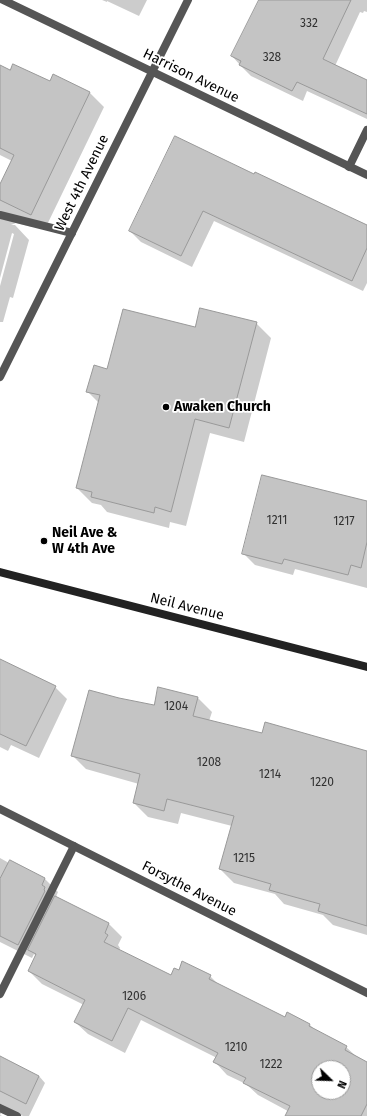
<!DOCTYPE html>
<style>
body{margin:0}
#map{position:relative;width:367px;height:1116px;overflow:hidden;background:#fff;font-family:"Fira Sans",sans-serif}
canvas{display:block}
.north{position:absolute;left:311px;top:1060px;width:40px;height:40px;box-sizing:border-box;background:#fff;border:1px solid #999;border-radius:50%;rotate:113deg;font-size:11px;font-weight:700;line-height:16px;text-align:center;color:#000}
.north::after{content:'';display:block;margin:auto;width:14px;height:18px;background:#000;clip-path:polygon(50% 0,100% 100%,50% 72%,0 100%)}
</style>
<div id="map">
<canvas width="367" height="1116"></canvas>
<div class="north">N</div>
</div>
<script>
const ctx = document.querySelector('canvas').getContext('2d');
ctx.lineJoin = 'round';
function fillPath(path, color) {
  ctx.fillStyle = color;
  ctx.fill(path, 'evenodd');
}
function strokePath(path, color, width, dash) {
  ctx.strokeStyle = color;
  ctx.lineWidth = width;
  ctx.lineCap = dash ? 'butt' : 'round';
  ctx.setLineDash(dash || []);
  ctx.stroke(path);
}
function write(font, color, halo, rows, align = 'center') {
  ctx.font = font + ' "Fira Sans",sans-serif';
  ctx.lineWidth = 3.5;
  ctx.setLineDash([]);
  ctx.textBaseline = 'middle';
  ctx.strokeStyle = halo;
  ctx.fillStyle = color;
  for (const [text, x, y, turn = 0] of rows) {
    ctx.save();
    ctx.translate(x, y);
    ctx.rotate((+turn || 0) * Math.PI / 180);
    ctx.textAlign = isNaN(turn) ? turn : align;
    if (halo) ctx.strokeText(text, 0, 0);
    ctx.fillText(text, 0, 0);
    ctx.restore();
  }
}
fillPath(new Path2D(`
 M102,0H147L139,16L107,1V2Z
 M260,0H367V12L364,11L363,13L360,12L335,66L367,81V119L307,91L303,101L251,76L240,65L232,56Z
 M0,66L11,71L50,83L54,75L90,93L104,107L45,229L33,223L32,227L16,223L11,225H15L29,240L13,298L10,297L3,322H0V286L14,234L12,233L0,278V187L12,161L0,155Z
 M255,176L367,226V283L363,291L214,221L192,267L141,242L130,231Z
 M256,323L271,338L244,442L210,433L186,526L170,522L169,528L107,512L101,505L92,503L77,488L99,403L88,392L108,370L195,328Z
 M367,503V588L295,569L293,575L255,565L244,554Z
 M0,665L55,687L67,699L39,758L11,745L8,751L0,747Z
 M159,688L198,698L212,712L209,721L262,734L367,752V935L333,925L323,915L284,904L275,894L234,883L220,869L232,826L181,813L178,824L148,817L134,803L139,784L86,769L72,755L154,707Z
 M0,858L9,863L10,861L45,879L58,892L56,897L109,924L122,937L118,945L120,948L119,950L171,976L179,971L210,976L219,985L285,1018L287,1014L310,1025L316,1031L346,1047L358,1058L367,1063V1116H297L258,1095L246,1084L227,1075L215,1062L217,1058L141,1020L125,1053L88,1034L75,1022L84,1005L42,984L29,971L36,956L34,954L32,958L0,942ZM319,1068H343V1092H319Z
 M0,1073L39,1076L45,1083L29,1116H23L7,1108L3,1110L0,1115L2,1116H0Z`), '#0003');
const building = new Path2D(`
 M259,0H351L323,59L367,80V114L297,82L292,91L239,65L241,61L231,56Z
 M13,64L50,81L53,74L90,92L31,215L0,200V184L14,155L0,148V65L10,70Z
 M175,136L254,174L255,172L367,225V248L352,281L203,211L181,256L129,231Z
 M200,308L257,322L229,428L195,419L171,512L155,507L154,513L91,497L92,492L76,488L100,395L86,392L94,365L107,369L123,309L195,327Z
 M262,475L367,501V542L361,568L351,565L348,575L284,559L282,564L242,554Z
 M0,659L56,686L26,746L0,734Z
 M158,687L198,697L193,716L262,733L265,722L367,751V926L318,911L320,904L269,890L271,884L219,869L234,816L167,799L164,811L133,803L140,774L71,756L89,690L119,698L154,705Z
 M10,860L45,878L42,885L45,887L44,890L45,891L18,945L0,936V879Z
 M55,896L109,923L105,933L108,935L104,942L171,975L174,968L179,970L182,961L211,975L209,979L285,1017L287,1012L310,1024L309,1026L347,1046L345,1050L367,1062V1104L361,1116H285L290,1106L243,1083L246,1078L213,1062L218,1053L128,1008L112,1041L74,1022L85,1000L28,971L36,954L28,950ZM319,1068H343V1092H319Z
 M0,1056L39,1076L26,1104L0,1091Z`);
fillPath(building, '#c4c4c4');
strokePath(building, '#999', 1);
strokePath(new Path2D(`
 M349,167L367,130
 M0,215L72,233
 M0,994L74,846
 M0,1108L17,1116`), '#555', 8);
strokePath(new Path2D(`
 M3,0L367,175
 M0,377L188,0
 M0,809L367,993`), '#555', 8);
strokePath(new Path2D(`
 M0,572L367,667`), '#222', 8);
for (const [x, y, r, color] of [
 [166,407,4,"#000"],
 [44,541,4,"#000"]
]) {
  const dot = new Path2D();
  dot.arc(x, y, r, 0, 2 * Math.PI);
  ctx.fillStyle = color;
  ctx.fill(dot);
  strokePath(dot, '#fff', 1.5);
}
write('12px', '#313131', null, [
 ["332",309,24],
 ["328",272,58],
 ["1211",277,521],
 ["1217",344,522],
 ["1204",176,707],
 ["1208",209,763],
 ["1214",270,775],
 ["1220",322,783],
 ["1215",244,859],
 ["1206",134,997],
 ["1210",236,1048],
 ["1222",271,1065]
]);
write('14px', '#000', '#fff', [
 ["Harrison Avenue",191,76,26],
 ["West 4th Avenue",82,183,-64],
 ["Neil Avenue",187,607,14],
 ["Forsythe Avenue",189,889,27]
]);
write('bold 14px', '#000', '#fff', [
 ["Awaken Church",174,407],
 ["Neil Ave &",52,533],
 ["W 4th Ave",52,549]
], 'left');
</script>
